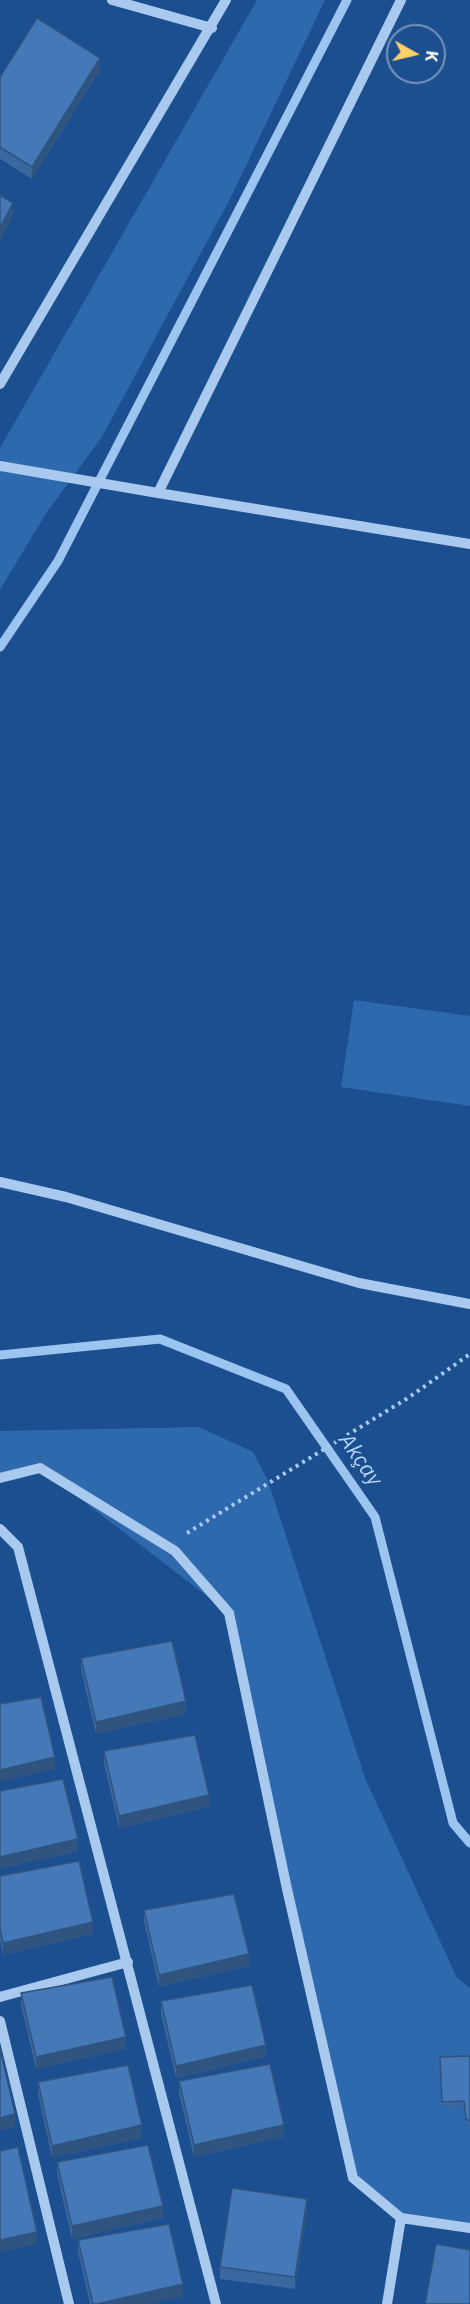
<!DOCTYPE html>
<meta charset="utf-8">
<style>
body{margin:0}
#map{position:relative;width:470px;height:2304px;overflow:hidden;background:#1b4f8f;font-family:"IBM Plex Sans",sans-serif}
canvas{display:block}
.north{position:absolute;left:386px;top:24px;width:60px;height:60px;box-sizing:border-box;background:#1b4f8f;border:2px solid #7695bc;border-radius:50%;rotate:98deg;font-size:16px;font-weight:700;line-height:24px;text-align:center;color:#fff}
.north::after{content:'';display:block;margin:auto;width:21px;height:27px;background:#ffd166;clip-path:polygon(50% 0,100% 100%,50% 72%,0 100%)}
</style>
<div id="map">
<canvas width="470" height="2304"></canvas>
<div class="north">K</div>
</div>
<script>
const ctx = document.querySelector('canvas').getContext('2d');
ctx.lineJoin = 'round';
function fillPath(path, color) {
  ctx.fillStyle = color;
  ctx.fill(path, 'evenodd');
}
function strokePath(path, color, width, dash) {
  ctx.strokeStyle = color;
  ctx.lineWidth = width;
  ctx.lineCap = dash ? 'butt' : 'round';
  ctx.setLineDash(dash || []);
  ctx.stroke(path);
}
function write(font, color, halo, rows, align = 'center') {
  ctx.font = font + ' "IBM Plex Sans",sans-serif';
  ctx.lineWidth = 6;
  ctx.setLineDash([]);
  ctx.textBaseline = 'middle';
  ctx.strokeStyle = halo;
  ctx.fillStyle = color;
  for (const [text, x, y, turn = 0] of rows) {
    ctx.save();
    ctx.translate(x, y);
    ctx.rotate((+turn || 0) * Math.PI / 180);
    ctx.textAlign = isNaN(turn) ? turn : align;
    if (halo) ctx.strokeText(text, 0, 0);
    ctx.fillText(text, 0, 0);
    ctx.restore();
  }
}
fillPath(new Path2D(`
 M257,0H325L230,199L102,437L47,512L0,590V448Z
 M354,1000L470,1016V1106L341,1087Z
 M199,1427L253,1452L268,1481L365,1778L457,1978L470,1988V2228L401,2218L353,2178L229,1613L40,1468L0,1478V1431Z`), '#2e69ad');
strokePath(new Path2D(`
 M0,647L58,561L347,0
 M0,1355L160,1339L286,1389L375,1517L453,1823L470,1843`), '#9cc4f0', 9);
strokePath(new Path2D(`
 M187,1533L408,1398L470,1354`), '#a9c9ee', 4, [3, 4.5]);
strokePath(new Path2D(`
 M112,0L212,28
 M401,0L158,493L470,544
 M0,384L226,0
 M0,466L158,493
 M0,1182L66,1197L359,1283L470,1304
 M0,1478L40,1468L175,1551L229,1613L287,1889L353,2178L401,2218L470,2228
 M0,1529L18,1547L216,2304
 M0,1997L128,1962
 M0,2021L69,2304
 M387,2304L401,2218`), '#a9c9ee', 10);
fillPath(new Path2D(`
 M100,70L32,179L0,159V77Z
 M81,1658L186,1714L96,1734L81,1670Z
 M104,1751L209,1807L119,1828L104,1764Z
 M0,1876L93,1934L3,1955L0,1940Z
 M144,1910L249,1966L159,1987L144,1922Z
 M21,1993L126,2049L36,2069L21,2005Z
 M161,2001L266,2057L176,2078L161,2014Z
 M470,2056V2125L466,2126L464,2106L442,2107L440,2057Z
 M179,2081L284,2137L194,2157L179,2093Z
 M38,2082L142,2138L52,2158L38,2094Z
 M57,2162L163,2218L72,2239L57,2174Z
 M307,2211L295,2289L220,2279V2267Z
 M78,2240L183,2296L150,2304H90L78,2252Z`), '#3a679d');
fillPath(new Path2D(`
 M100,58V70L32,179V167Z
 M13,203V215L0,241V228Z
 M186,1701V1714L96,1734V1722Z
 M55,1757V1769L0,1782V1770Z
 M209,1795V1807L119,1828V1816Z
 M78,1839V1852L0,1869V1857Z
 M93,1922V1934L3,1955V1943Z
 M249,1954V1966L159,1987V1975Z
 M126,2037V2049L36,2069V2057Z
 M266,2045V2057L176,2078V2066Z
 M15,2114V2127L0,2130V2118Z
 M142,2125V2138L52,2158V2146Z
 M284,2125V2137L194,2157V2145Z
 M307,2199V2211L295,2289V2277Z
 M163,2206V2218L72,2239V2226Z
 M37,2232V2244L0,2252V2240Z
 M183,2284V2296L150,2304H97Z`), '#305480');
const building = new Path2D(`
 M37,18L100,58L32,167L0,147V77Z
 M0,195L13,203L0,228Z
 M172,1641L186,1701L96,1722L81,1658Z
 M41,1697L55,1757L0,1770V1704Z
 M195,1735L209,1795L119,1816L104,1751Z
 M63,1779L78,1839L0,1857V1791Z
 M79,1861L93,1922L3,1943L0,1928V1876Z
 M234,1894L249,1954L159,1975L144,1910Z
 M112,1977L126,2037L36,2057L21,1993Z
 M252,1985L266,2045L176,2066L161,2001Z
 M0,2048L15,2114L0,2118Z
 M470,2056V2120H466L464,2101L442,2102L440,2057Z
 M270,2064L284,2125L194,2145L179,2081Z
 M128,2065L142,2125L52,2146L38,2082Z
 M148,2145L163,2206L72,2226L57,2162Z
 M18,2147L37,2232L0,2240V2151Z
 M232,2188L307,2199L295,2277L220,2267Z
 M169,2224L183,2284L97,2304H93L78,2240Z
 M436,2244L470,2250V2304H425Z`);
fillPath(building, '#4478b7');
strokePath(building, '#305480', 1.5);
write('italic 22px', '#b5d3f5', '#1b4f8f', [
 ["Akçay",360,1460,55]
]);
</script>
